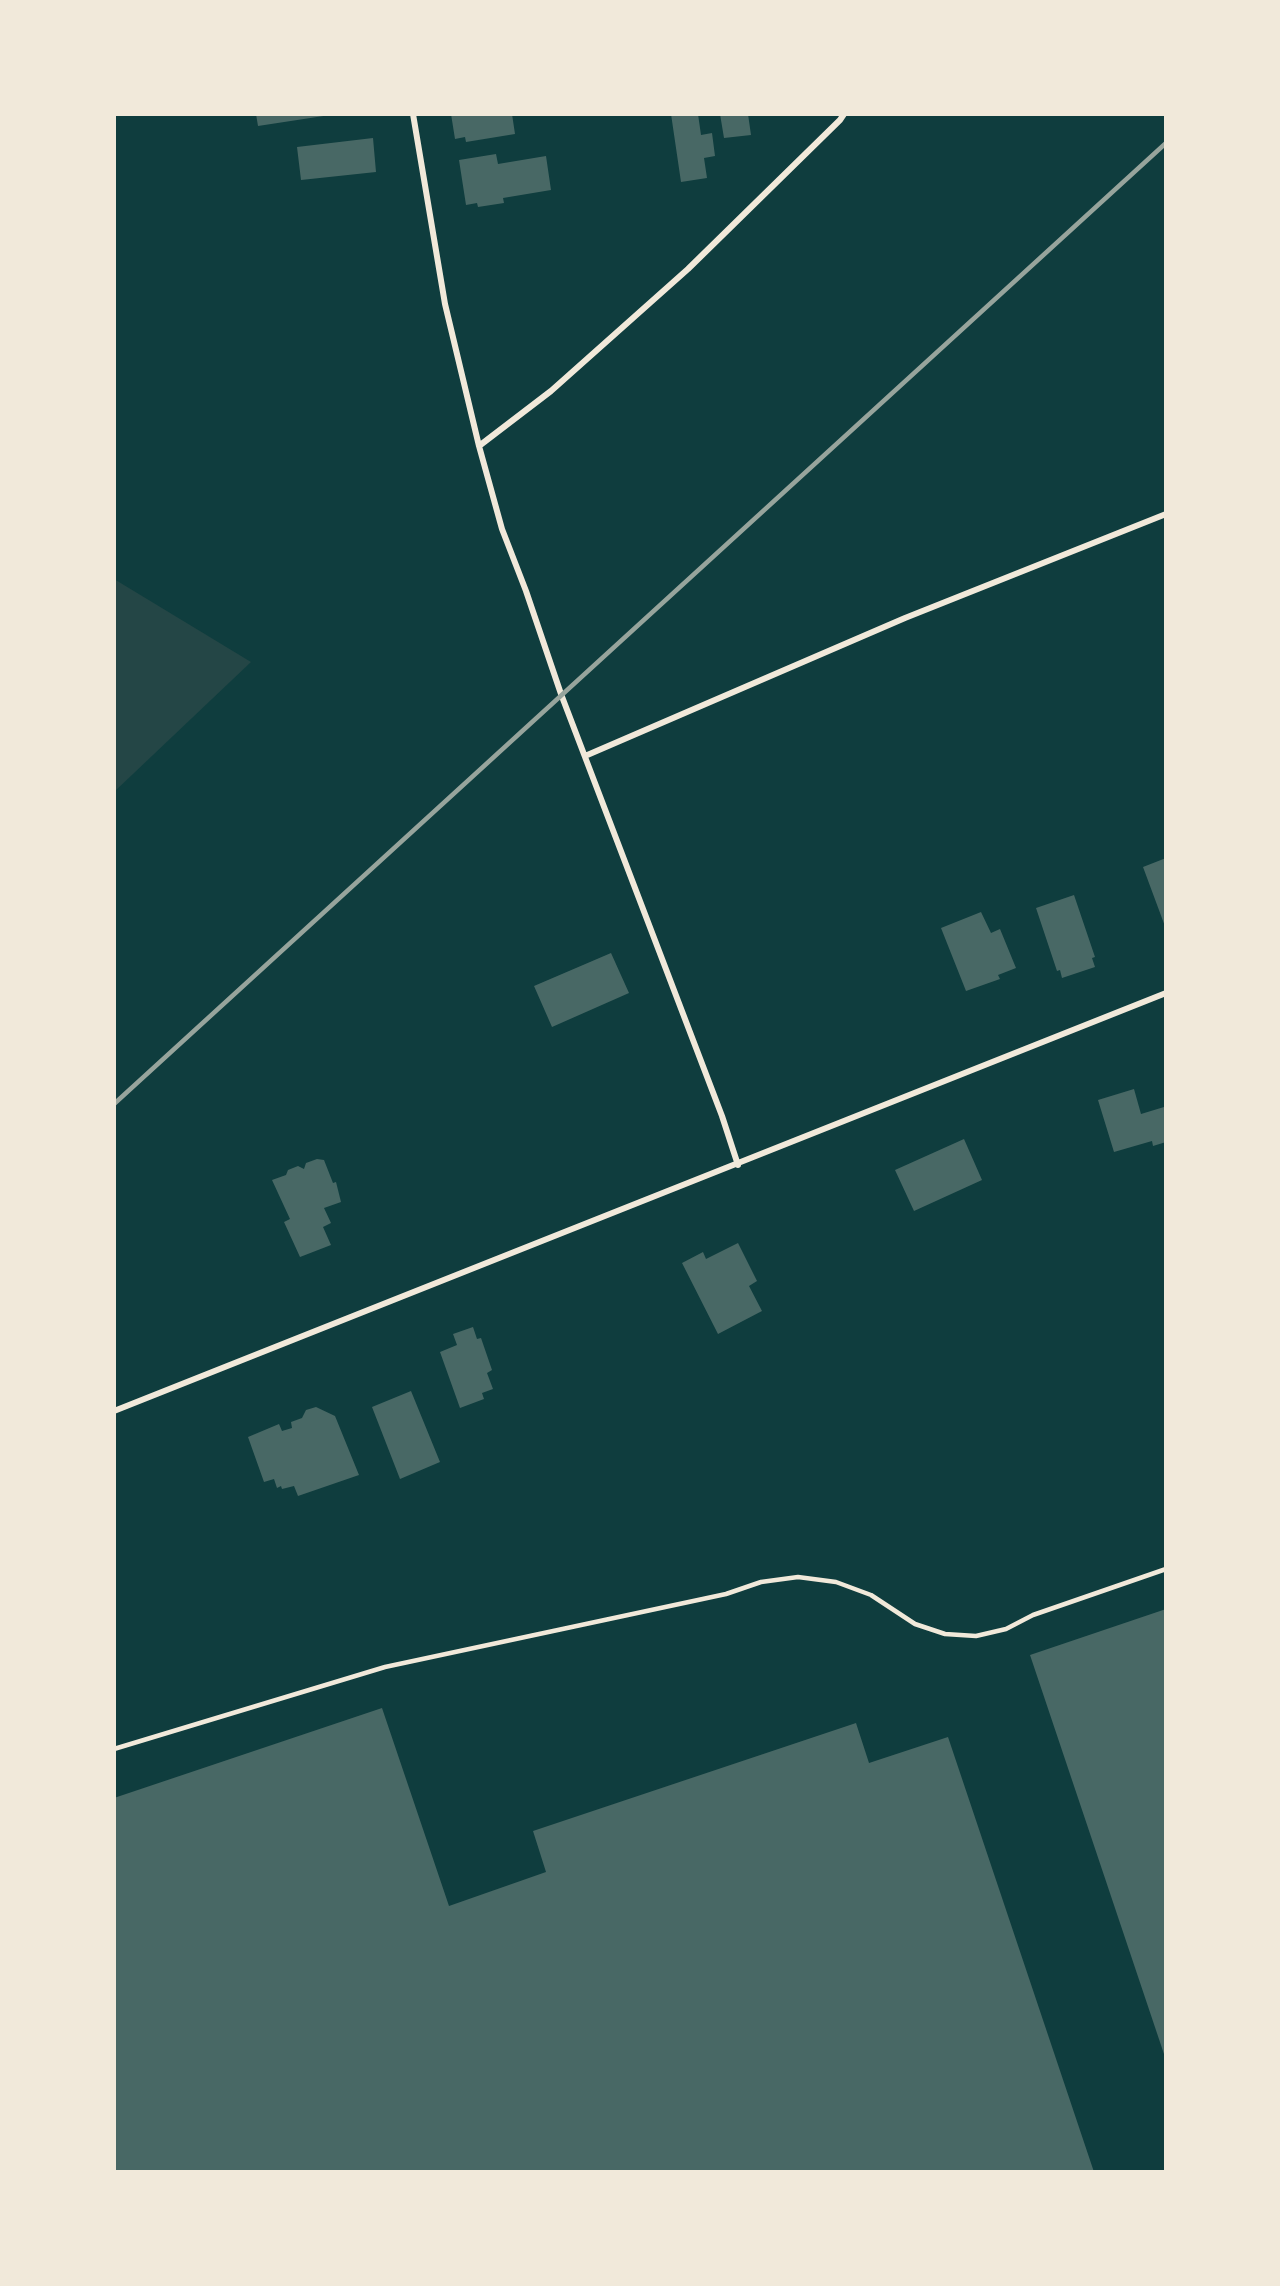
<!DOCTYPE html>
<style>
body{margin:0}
#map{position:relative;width:1280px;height:2286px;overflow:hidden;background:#0f3d3e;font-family:"Archivo Narrow",sans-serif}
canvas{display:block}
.frame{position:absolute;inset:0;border:116px solid #f1e9da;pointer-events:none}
</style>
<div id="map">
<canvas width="1280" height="2286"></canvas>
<div class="frame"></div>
</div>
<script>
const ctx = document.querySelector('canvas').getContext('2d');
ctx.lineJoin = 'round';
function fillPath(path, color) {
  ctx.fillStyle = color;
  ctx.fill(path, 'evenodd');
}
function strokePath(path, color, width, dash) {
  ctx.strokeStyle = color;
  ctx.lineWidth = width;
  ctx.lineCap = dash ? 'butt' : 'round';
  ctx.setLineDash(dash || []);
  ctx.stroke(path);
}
fillPath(new Path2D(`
 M114,579L251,662L114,792Z`), '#244646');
fillPath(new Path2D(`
 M256,114H330V115L258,126Z
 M451,114H512L515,134L466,142L465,137L455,139Z
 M671,114H698L701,135L712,133L715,156L704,158L707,178L681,182Z
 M720,114H748L751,135L724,138Z
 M373,138L376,172L301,180L297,147Z
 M496,154L498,164L546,156L551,190L503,198L504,203L478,207L477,203L466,205L459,160Z
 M1166,858V929L1143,867Z
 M1074,895L1095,957L1092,958L1095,967L1062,978L1060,970L1057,971L1036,908Z
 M981,912L991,933L1000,929L1016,968L998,975L1000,979L966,991L941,928Z
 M611,953L629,993L552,1027L534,986Z
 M1134,1089L1141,1114L1164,1107L1166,1115V1142L1153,1146L1152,1141L1114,1152L1098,1100Z
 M964,1139L982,1180L914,1211L895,1170Z
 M317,1159L324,1160L333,1183L336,1182L341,1202L324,1208L331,1223L323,1227L331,1245L300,1257L284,1222L290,1219L272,1180L286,1175L288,1170L298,1166L304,1169L306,1163Z
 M738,1243L757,1281L749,1286L762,1311L718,1334L682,1263L703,1252L706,1259Z
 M473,1327L477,1339L481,1338L492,1370L487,1373L493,1389L482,1393L484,1399L460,1408L440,1352L457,1345L453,1334Z
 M411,1391L440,1462L400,1479L372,1407Z
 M316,1407L335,1416L359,1475L298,1496L294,1486L282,1489L281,1486L277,1488L274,1479L264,1482L248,1437L279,1424L282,1431L292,1428L291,1422L302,1418L306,1410Z
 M1166,1609V2060L1030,1655Z
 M382,1708L449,1906L546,1872L533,1831L856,1723L869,1763L948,1737L1094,2172H114V1798Z`), '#486865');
strokePath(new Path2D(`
 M114,1749L385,1667L726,1594L761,1582L798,1577L836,1582L871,1595L915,1624L945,1634L976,1636L1006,1629L1033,1615L1166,1569`), '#f1e9da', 4.5);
strokePath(new Path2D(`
 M413,114L445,304L479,446L502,529L526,591L561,694L722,1116L738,1165
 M479,446L551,391L688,269L840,120L844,114
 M585,756L905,618L1166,514
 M114,1411L1166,993`), '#f1e9da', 6);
strokePath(new Path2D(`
 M114,1104L1166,143`), '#97a49c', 4.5);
</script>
